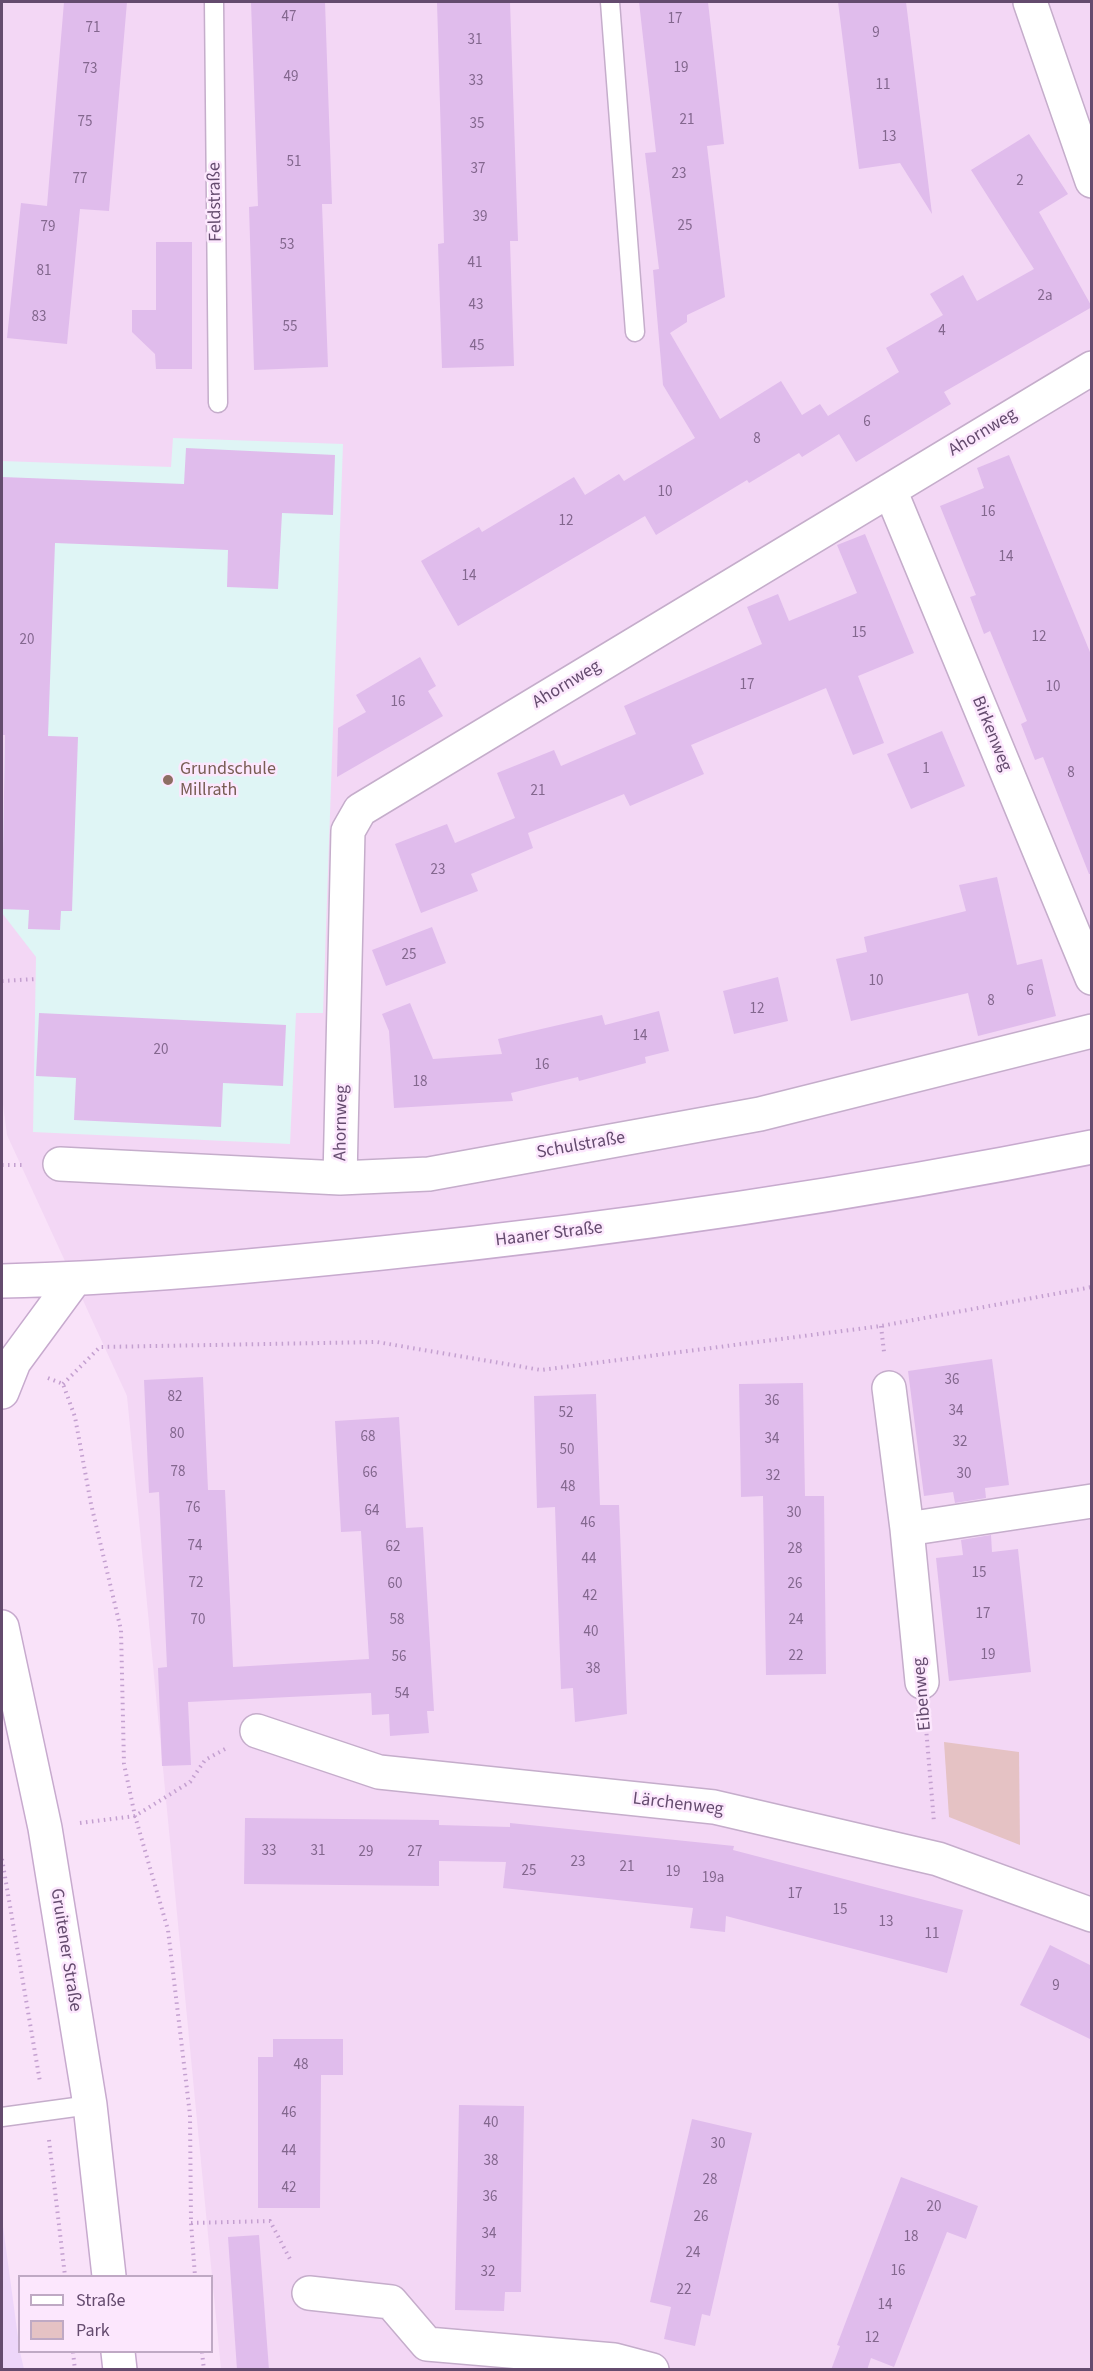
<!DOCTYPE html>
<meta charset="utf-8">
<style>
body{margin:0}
#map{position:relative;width:1093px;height:2371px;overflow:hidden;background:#f9e2f9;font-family:"Source Sans 3",sans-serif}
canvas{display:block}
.frame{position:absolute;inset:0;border:3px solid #644b6e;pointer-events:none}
.legend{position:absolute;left:18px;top:2275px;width:195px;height:78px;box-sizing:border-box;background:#fce7fd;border:2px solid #bfa9c4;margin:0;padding:8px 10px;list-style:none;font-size:18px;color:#644b6e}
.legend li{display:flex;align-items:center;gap:12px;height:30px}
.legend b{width:30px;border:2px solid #bfa9c4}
</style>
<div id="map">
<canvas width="1093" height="2371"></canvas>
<div class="frame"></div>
<ul class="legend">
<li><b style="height:8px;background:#fff"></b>Straße</li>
<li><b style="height:16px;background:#e5c2c4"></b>Park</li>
</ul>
</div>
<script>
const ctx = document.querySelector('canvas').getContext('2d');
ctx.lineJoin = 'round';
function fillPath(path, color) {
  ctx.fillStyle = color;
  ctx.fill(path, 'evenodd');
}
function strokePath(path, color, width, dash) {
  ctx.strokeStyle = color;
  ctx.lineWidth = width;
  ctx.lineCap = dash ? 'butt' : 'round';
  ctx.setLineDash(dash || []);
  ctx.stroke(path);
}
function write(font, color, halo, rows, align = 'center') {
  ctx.font = font + ' "Source Sans 3",sans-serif';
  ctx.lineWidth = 5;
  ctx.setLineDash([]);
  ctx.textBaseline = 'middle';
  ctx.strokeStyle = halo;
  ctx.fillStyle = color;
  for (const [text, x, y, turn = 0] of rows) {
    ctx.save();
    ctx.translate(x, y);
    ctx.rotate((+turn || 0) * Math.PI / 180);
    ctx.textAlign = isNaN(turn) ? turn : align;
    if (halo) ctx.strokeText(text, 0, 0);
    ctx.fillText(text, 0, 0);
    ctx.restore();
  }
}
fillPath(new Path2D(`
 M2,2H1091V2369H221L127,1396L7,1135L2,1097Z`), '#f3d7f5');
fillPath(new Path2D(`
 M2,2219L20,2352L24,2369H2Z`), '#edd6f9');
fillPath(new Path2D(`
 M173,438L343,444L323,1013H296L290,1144L33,1132L36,957L2,913L5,735H2V461L171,467Z`), '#dff5f5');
fillPath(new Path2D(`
 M944,1742L1019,1752L1020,1845L949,1817Z`), '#e5c2c4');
fillPath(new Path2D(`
 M64,2H127L109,211L80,209L67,344L7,338L21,203L47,206Z
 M251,2H325L332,204H322L328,367L254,370L249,207L258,206Z
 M437,2H510L518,241H510L514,366L442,368L438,244L444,243Z
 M639,2H708L724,144L707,146L725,297L687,315V322L670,333L720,419L781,381L802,415L820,404L828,416L899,372L886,348L943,315L930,294L963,275L977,301L1034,269L971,170L1029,134L1068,194L1039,212L1092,307L944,392L951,404L856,462L839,434L802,457L799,453L749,483L747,480L656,535L645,516L458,626L421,561L479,527L482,532L574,477L585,495L619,474L624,481L695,438L663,385L653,270L659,269L645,153L656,152Z
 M838,2H906L932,214L900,163L859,169Z
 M156,242H192V369H156L155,354L132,332V310H156Z
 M186,448L335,455L333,515L282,513L278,589L227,587L228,550L55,543L48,736L78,737L72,911H61L60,930L28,929L29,910L2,909L5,735H2V477L184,484Z
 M1009,455L1092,657V874H1089L1043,757L1035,760L1021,724L1027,721L990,631L984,634L970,597L976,595L940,506L984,488L977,468Z
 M865,534L914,653L858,676L884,743L853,755L826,688L691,745L704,774L630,806L624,794L528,833L533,848L471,874L478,891L421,913L395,844L447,824L455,843L515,818L497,773L554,750L561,766L636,734L624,706L762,644L747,607L778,594L789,621L857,593L837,545Z
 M420,657L436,686L428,691L443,716L337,777L338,728L366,712L356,695Z
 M942,731L965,786L911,809L887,754Z
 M997,877L1017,965L1042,959L1056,1016L978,1036L968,993L851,1021L836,959L867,952L864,937L966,911L959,885Z
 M432,927L446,963L386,986L372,950Z
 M778,977L788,1021L734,1034L723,991Z
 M410,1003L433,1059L502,1054L498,1039L602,1015L605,1025L659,1011L669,1051L645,1057L646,1063L579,1081L578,1077L511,1093L513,1101L394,1108L389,1031L382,1014Z
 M39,1013L286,1025L283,1086L223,1083L221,1127L74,1120L76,1078L36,1076Z
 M992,1359L1009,1485L985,1488L986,1498L955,1503L953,1492L924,1496L908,1371Z
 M203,1377L208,1490H225L233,1667L369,1659L361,1531L341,1532L335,1421L399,1417L406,1528L423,1527L434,1711H427L429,1733L390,1736L389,1714L372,1715L371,1693L188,1702L191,1765L162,1766L158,1668L167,1667L159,1492L149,1493L144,1380Z
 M803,1383L805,1496H824L826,1674L766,1675L763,1496L741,1497L739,1384Z
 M596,1394L600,1505H619L627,1714L575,1722L573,1688L561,1689L555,1507L537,1508L534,1396Z
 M991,1535L992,1552L1018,1549L1031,1672L949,1681L936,1558L963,1555L961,1540Z
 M245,1818L439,1820V1825L475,1826L510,1827V1823L734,1846L733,1850L963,1910L947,1973L726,1916L725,1932L690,1928L693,1908L503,1888L506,1862L439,1861V1886L244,1884Z
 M1050,1945L1092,1966V2040L1020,2005Z
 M273,2039H343V2075H321L320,2208H258V2057H273Z
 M459,2105L524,2106L521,2292H505L504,2311L455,2310Z
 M692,2119L752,2133L710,2316L702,2314L695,2346L664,2339L671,2307L650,2302Z
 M901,2177L978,2206L966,2239L947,2232L894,2367L871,2358L867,2370H831L840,2346L837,2345Z
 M259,2235L269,2370H237L228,2237Z`), '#e0bcec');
const service = new Path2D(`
 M214,2L218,403
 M610,2L635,332
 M2,2117L90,2105`);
const minor = new Path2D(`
 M1030,2L1092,181
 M890,490L1092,978
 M60,1164L340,1178L429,1174L760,1114L1092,1031
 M340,1178L348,831L360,810L1092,368
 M889,1388L907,1529L1092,1501
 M907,1529L922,1682
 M257,1731L379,1772L714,1807L938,1859L1092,1915
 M309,2293L391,2302L427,2344L614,2360L652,2370`);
const secondary = new Path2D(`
 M2,1281C129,1278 255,1266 382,1253C620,1229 856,1194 1092,1147
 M2,1392L14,1362L75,1279
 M2,1627L45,1828L90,2105L109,2276
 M118,2352L120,2370`);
strokePath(service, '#c5adcb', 21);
strokePath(minor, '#c5adcb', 36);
strokePath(secondary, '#c7aace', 36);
strokePath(new Path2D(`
 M2,981L36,979
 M2,1165H25
 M881,1326L884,1352
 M48,1378L63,1384L75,1417L91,1504L121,1630L124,1764L135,1816L168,1930L190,2115L191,2223L195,2276
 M63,1384L100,1347L377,1342L541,1370L881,1326L1092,1287
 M925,1716L934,1822
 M80,1823L135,1816L190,1782L205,1760L227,1748
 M2,1859L40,2082
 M49,2140L65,2276
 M191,2223L270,2221L291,2261
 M73,2352L75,2370
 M202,2352L204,2370`), '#c4a0d0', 4, [1.5, 4.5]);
strokePath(service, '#fff', 18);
strokePath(minor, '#fff', 33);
strokePath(secondary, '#fff', 33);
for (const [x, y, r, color] of [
 [168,780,6,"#8d6e63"]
]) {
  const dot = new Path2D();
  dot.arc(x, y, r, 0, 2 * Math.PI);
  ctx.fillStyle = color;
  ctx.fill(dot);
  strokePath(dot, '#fce7fd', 2);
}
write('15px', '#83678e', null, [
 ["47",289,18],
 ["17",675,20],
 ["71",93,29],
 ["9",876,34],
 ["31",475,41],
 ["19",681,69],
 ["73",90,70],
 ["49",291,78],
 ["33",476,82],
 ["11",883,86],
 ["21",687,121],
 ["75",85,123],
 ["35",477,125],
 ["13",889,138],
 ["51",294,163],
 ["37",478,170],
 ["23",679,175],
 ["77",80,180],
 ["2",1020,182],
 ["39",480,218],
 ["25",685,227],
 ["79",48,228],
 ["53",287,246],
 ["41",475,264],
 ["81",44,272],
 ["2a",1045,297],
 ["43",476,306],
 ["83",39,318],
 ["55",290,328],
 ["4",942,332],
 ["45",477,347],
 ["6",867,423],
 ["8",757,440],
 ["10",665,493],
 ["16",988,513],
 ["12",566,522],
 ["14",1006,558],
 ["14",469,577],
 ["15",859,634],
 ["12",1039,638],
 ["20",27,641],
 ["17",747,686],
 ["10",1053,688],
 ["16",398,703],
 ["1",926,770],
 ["8",1071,774],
 ["21",538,792],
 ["23",438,871],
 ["25",409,956],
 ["10",876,982],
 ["6",1030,992],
 ["8",991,1002],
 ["12",757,1010],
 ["14",640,1037],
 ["20",161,1051],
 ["16",542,1066],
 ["18",420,1083],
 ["36",952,1381],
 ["82",175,1398],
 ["36",772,1402],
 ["34",956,1412],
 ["52",566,1414],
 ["80",177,1435],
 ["68",368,1438],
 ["34",772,1440],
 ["32",960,1443],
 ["50",567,1451],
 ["78",178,1473],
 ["66",370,1474],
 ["30",964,1475],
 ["32",773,1477],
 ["48",568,1488],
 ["76",193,1509],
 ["64",372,1512],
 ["30",794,1514],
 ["46",588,1524],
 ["74",195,1547],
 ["62",393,1548],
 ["28",795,1550],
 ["44",589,1560],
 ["15",979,1574],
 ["72",196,1584],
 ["60",395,1585],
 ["26",795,1585],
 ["42",590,1597],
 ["17",983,1615],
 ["70",198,1621],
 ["58",397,1621],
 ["24",796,1621],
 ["40",591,1633],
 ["19",988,1656],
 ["22",796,1657],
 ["56",399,1658],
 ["38",593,1670],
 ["54",402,1695],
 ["33",269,1852],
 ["31",318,1852],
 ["29",366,1853],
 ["27",415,1853],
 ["23",578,1863],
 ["21",627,1868],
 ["25",529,1872],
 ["19",673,1873],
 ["19a",713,1879],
 ["17",795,1895],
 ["15",840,1911],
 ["13",886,1923],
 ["11",932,1935],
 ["9",1056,1987],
 ["48",301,2066],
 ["46",289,2114],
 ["40",491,2124],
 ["30",718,2145],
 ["44",289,2152],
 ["38",491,2162],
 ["28",710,2181],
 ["42",289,2189],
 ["36",490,2198],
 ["20",934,2208],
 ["26",701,2218],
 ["34",489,2235],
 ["18",911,2238],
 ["24",693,2254],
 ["16",898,2272],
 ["32",488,2273],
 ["22",684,2291],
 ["14",885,2306],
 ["12",872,2339]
]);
write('18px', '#644b6e', '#fce7fd', [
 ["Feldstraße",216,202,-91],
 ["Ahornweg",983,433,-31],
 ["Ahornweg",567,685,-31],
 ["Birkenweg",991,734,68],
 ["Ahornweg",342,1123,-89],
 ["Schulstraße",581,1146,-10],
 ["Haaner Straße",549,1235,-7],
 ["Eibenweg",923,1694,-95],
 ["Lärchenweg",678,1805,7],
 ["Gruitener Straße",65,1950,81]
]);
write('18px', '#785e54', '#fce7fd', [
 ["Grundschule",180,770],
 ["Millrath",180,791]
], 'left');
</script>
